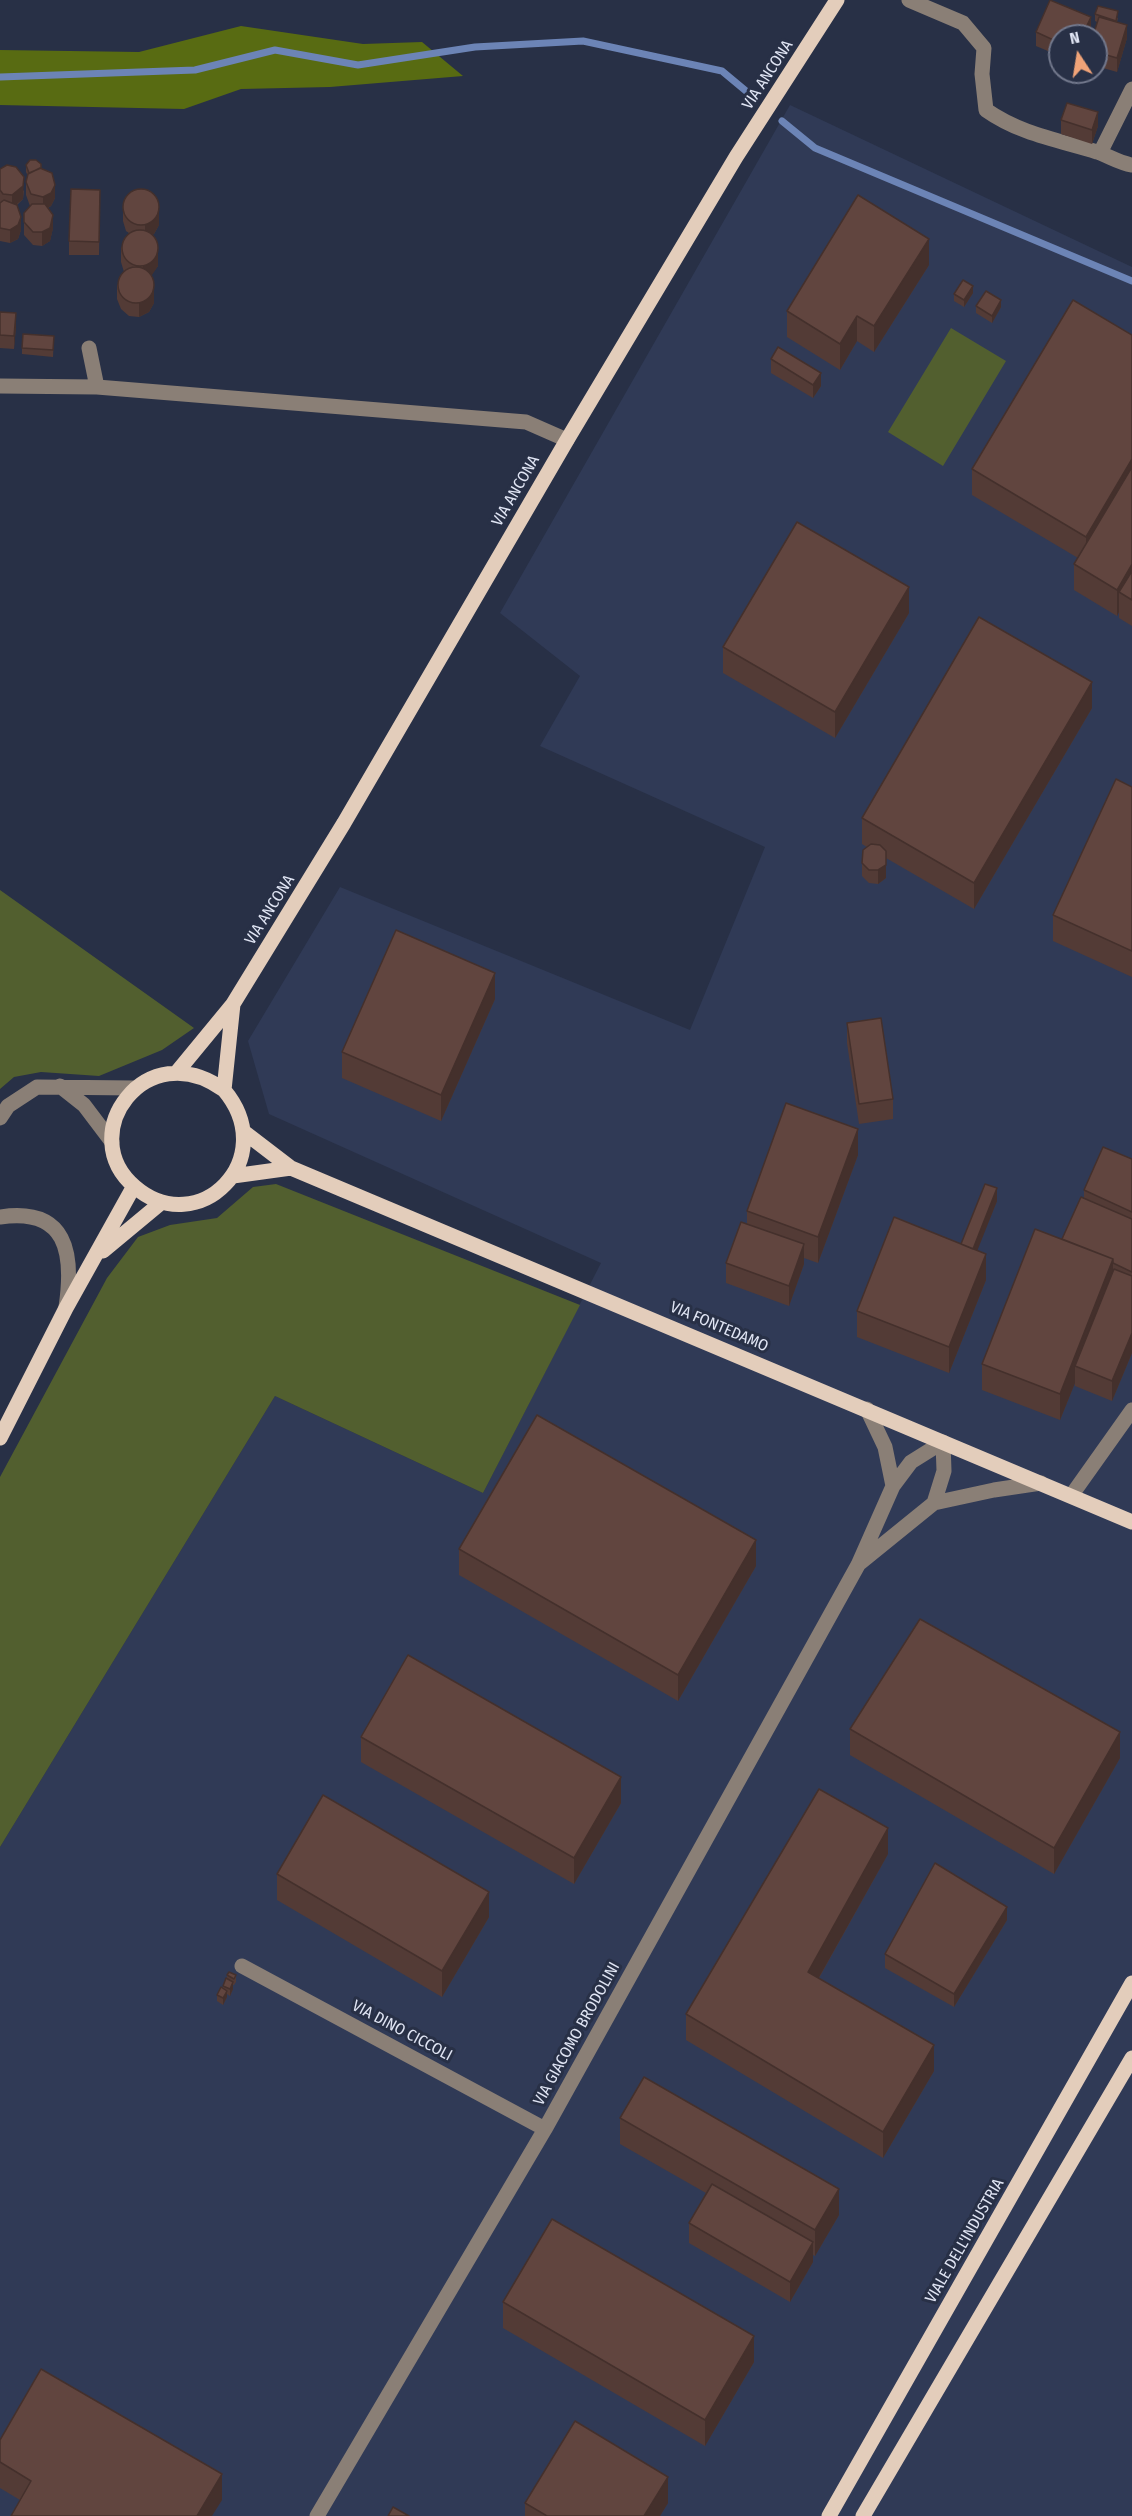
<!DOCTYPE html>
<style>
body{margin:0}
#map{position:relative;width:1132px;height:2516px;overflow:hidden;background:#283046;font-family:"Fira Sans Condensed",sans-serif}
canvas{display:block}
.north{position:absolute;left:1048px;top:24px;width:60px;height:60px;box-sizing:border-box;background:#283046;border:2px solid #72788c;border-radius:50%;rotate:348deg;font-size:16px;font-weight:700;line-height:24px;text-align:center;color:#e0e5f4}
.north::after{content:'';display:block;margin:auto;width:21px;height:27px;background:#f0a378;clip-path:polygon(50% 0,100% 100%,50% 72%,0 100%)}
</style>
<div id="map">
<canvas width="1132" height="2516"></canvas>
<div class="north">N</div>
</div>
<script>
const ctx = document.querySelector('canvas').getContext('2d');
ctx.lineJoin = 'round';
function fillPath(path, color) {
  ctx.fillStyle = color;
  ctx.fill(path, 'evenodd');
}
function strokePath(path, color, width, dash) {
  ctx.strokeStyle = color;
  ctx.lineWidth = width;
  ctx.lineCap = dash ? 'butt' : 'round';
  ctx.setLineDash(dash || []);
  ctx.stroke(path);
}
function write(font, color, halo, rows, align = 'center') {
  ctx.font = font + ' "Fira Sans Condensed",sans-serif';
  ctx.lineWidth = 6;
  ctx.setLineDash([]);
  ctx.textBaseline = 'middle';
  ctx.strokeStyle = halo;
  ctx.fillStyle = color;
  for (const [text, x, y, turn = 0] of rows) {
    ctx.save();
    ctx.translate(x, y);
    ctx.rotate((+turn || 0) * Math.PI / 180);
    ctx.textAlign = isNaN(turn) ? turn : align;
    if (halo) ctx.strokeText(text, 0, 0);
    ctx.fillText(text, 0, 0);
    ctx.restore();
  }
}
fillPath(new Path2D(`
 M790,105L1132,267V2516H0V1847L275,1396L483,1493L601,1263L269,1114L248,1041L340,887L690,1030L765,847L540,746L580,676L500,613Z`), '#303a56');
fillPath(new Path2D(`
 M951,328L1006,361L943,466L888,432Z
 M0,890L194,1028L162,1050L99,1076L41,1072L14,1077L0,1089Z
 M276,1184L580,1305L483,1493L275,1396L0,1847V1477L107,1278L138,1237L170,1225L217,1218L253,1187Z`), '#525f2f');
fillPath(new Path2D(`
 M241,26L363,44L422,42L463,76L330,87L241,89L184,109L0,105V50L139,52Z`), '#586b12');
strokePath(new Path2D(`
 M0,77L195,70L275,50L358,65L475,47L583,41L722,71L752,96
 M782,121L815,148L1132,281`), '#6c84b6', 7);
strokePath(new Path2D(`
 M909,0L963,23L984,48L982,74L986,110C1020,134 1058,140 1097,152C1109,156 1119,163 1132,165
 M1100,153L1132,89
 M89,348L97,387
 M0,386L97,387L526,422L567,440
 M60,1086L84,1105L112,1142
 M0,1118L8,1106L37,1087L135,1088
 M0,1217C67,1207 74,1253 66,1307
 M893,1486L911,1462L943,1442
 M1071,1496L1132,1410
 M934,1503L944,1471L943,1442
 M860,1563L934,1503L994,1490L1041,1483
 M242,1966L545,2129
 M317,2516L545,2129L858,1565L893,1486L885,1447L867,1409`), '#8a7f76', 15);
strokePath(new Path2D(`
 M177,1072L233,1004L344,823L567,440L736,157L837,0
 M224,1090C146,1033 73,1135 135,1187C198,1241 282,1159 224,1090L233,1004
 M244,1132L291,1168L1132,1522
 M233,1176L291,1168
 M103,1251L162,1202
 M0,1438L66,1308L134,1186
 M829,2516L1132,1983
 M863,2516L1132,2058`), '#e3cdbb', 15);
fillPath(new Path2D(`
 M1095,14L1118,18L1117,22L1127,38L1117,72L1096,66V36L1097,22L1095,21Z
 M1091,31L1060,36V56L1036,46V32Z
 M1061,120L1098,126L1092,144L1061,134Z
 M26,165L41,168L55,198L51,206L48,208L53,228L50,241L42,246L33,245L24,235V213L30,206L26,195V182L28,176L26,172Z
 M0,169L24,191L23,199L17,205L21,230L18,239L10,243L0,241Z
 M100,203L99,255H69V241Z
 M123,207L159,225L154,234L152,235L158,266L151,275L154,303L149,312L139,317L129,316L121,309L117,299V286L124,272L121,262V248L129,233L126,231L123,221Z
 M929,265L874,352L857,341L840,370L787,337V311Z
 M973,293L964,307L954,301V294Z
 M976,306L1001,307L992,323L976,313Z
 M0,312L16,326L14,349L0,348Z
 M1132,335V626L1119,618V612L1117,616L1074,590V564L1078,558L972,495V469Z
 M54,336L53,357L22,354V348Z
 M771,359L821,386L813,398L771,373Z
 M909,613L835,738L723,673V647Z
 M1092,708L974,909L886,858V878L878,884L869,883L862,876V863L867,847L862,844V818Z
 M1132,787V977L1053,941V915Z
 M495,999L441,1121L342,1078V1052Z
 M847,1023L893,1099V1119L859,1124L847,1043Z
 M858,1155L818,1263L804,1258V1264L789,1306L726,1283V1263L747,1224V1211Z
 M1132,1159V1353L1112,1401L1075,1386V1383L1060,1420L982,1390V1364L1062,1239L1084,1198V1190Z
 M997,1201L977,1250L986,1280L949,1373L857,1337V1311L961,1244Z
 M459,1549L756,1566L678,1701L459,1575Z
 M850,1729L1120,1758L1054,1874L850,1755Z
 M361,1737L621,1803L574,1884L361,1762Z
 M888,1854L819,1978L934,2071L883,2158L686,2040V2014Z
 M277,1874L489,1917L442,1997L277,1900Z
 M1007,1920L954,2007L885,1968V1954Z
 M227,1975H236V1982L234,1985H233V1989L230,1996L227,1994V1997L223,2005L217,2001V1995L223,1988V1986L227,1979Z
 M620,2118L839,2215L815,2256L813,2255V2262L790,2302L689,2243V2223L706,2193L620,2144Z
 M503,2302L754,2362L705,2446L503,2328Z
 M0,2440L222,2500H20L0,2488Z
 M525,2503H668L660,2516H525Z`), '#533b36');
fillPath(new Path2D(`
 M1091,17V31L1088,36H1082Z
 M1127,25V38L1117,72V58Z
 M1098,112V126L1092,144V130Z
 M24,177L23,199L12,208V195Z
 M55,185V198L51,206L43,210V197Z
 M159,211V225L154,234L145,239V225Z
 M53,215V228L50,241L42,246V232Z
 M21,217V230L18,239L10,243V230Z
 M929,239V265L874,352V326Z
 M158,252V266L152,275L143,280V266Z
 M973,286V293L964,307V300Z
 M154,290V303L149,312L139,317V303Z
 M1001,300V307L992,323V316Z
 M16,313V326L14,349V336Z
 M857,316V341L840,370V344Z
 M821,373V386L813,398V385Z
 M1132,459V485L1086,563V537Z
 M1132,564V590L1119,592V612L1117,616V590Z
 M909,587V613L835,738V712Z
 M1092,682V708L974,909V883Z
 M886,851V878L878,884V870Z
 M495,973V999L441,1121V1095Z
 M858,1129V1155L818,1263V1237Z
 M997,1188V1201L970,1269V1255Z
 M804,1244V1264L789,1306V1286Z
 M986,1254V1280L949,1373V1347Z
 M1113,1259V1285L1075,1366V1383L1060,1420V1394Z
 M1132,1333V1353L1112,1401V1381Z
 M756,1540V1566L678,1701V1675Z
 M1120,1732V1758L1054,1874V1848Z
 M621,1777V1803L574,1884V1858Z
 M888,1828V1854L808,1997V1972Z
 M489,1892V1917L442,1997V1971Z
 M1007,1907V1920L954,2007V1994Z
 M233,1982V1989L230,1996V1989Z
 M227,1991V1997L223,2005V1998Z
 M934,2045V2071L883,2158V2132Z
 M839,2189V2215L815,2256V2230Z
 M813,2242V2262L790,2302V2282Z
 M754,2336V2362L705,2446V2420Z
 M222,2474V2500L212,2516H197Z
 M668,2477V2503L660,2516H644Z`), '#44302c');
const building = new Path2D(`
 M1050,0L1091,17L1082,36H1060V43L1036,32Z
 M1098,6L1118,11L1116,21L1095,14Z
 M1099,17L1127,25L1117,58L1096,52V36H1093Z
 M1067,103L1098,112L1092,130L1061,120Z
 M30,160H36L41,164V168L29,173L26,165Z
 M7,165L16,167L24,177L23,186L12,195L3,194L0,190V169Z
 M40,168L52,173L55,185L51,193L43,197L31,194L26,182L28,174Z
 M123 207a18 18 0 1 1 36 0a18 18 0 1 1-36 0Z
 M71,189L100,190L99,242L69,241Z
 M858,195L929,239L874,326L857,316L840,344L787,311Z
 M4,200L17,205L21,217L18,225L10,230L0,228V203Z
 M32,204H45L53,215L50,228L42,232H33L24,222V213Z
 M122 248a18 18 0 1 1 36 0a18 18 0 1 1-36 0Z
 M118 285a18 18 0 1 1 36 0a18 18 0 1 1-36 0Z
 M963,280L973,286L964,300L954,294Z
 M986,291L1001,300L992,316L976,306Z
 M1073,300L1132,335V459L1086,537L972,469Z
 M0,312L16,313L14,336L0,335Z
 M23,334L54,336L53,350L22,348Z
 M778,347L821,373L813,385L771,359Z
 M1132,467V564L1117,590L1074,564Z
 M797,522L909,587L835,712L723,647Z
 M1132,571V600L1119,592Z
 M979,617L1092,682L974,883L862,818Z
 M1116,779L1132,787V951L1053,915Z
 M871,844L880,845L886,851V865L878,870H869L862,863L863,850Z
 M396,930L495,973L441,1095L342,1052Z
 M881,1018L893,1099L859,1104L847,1023Z
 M786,1103L858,1129L818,1237L747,1211Z
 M1103,1147L1132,1159V1212L1084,1190Z
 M985,1184L997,1188L973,1249L961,1244Z
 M1081,1197L1132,1219V1272L1113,1263V1259L1062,1239Z
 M894,1217L986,1254L949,1347L857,1311Z
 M741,1222L804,1244L789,1286L726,1263Z
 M1035,1229L1113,1259L1060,1394L982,1364Z
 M1114,1269L1132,1276V1333L1112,1381L1075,1366Z
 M537,1415L756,1540L678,1675L459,1549Z
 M920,1619L1120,1732L1054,1848L850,1729Z
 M408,1655L621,1777L574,1858L361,1737Z
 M819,1789L888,1828L808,1972L934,2045L883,2132L686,2014Z
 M323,1795L489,1892L442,1971L277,1874Z
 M935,1863L1007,1907L954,1994L885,1954Z
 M229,1972L236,1975L234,1979L227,1975Z
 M226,1978L233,1982L230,1989L223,1986Z
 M221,1987L227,1991L223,1998L217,1995Z
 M644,2077L839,2189L815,2230L620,2118Z
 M712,2184L813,2242L790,2282L689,2223Z
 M552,2219L754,2336L705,2420L503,2302Z
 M41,2369L222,2474L197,2516H11L31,2481L0,2462V2440Z
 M575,2421L668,2477L644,2516H547L525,2503Z
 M393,2507L409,2516H388Z`);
fillPath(building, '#61453f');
strokePath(building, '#44302c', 1.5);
write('16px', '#e0e5f4', '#283046', [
 ["VIA ANCONA",768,75,-57],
 ["VIA ANCONA",516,491,-60],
 ["VIA ANCONA",270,910,-58],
 ["VIA FONTEDAMO",719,1327,23],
 ["VIA DINO CICCOLI",402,2031,28],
 ["VIA GIACOMO BRODOLINI",577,2034,-61],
 ["VIALE DELL'INDUSTRIA",965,2241,-60]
]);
</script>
